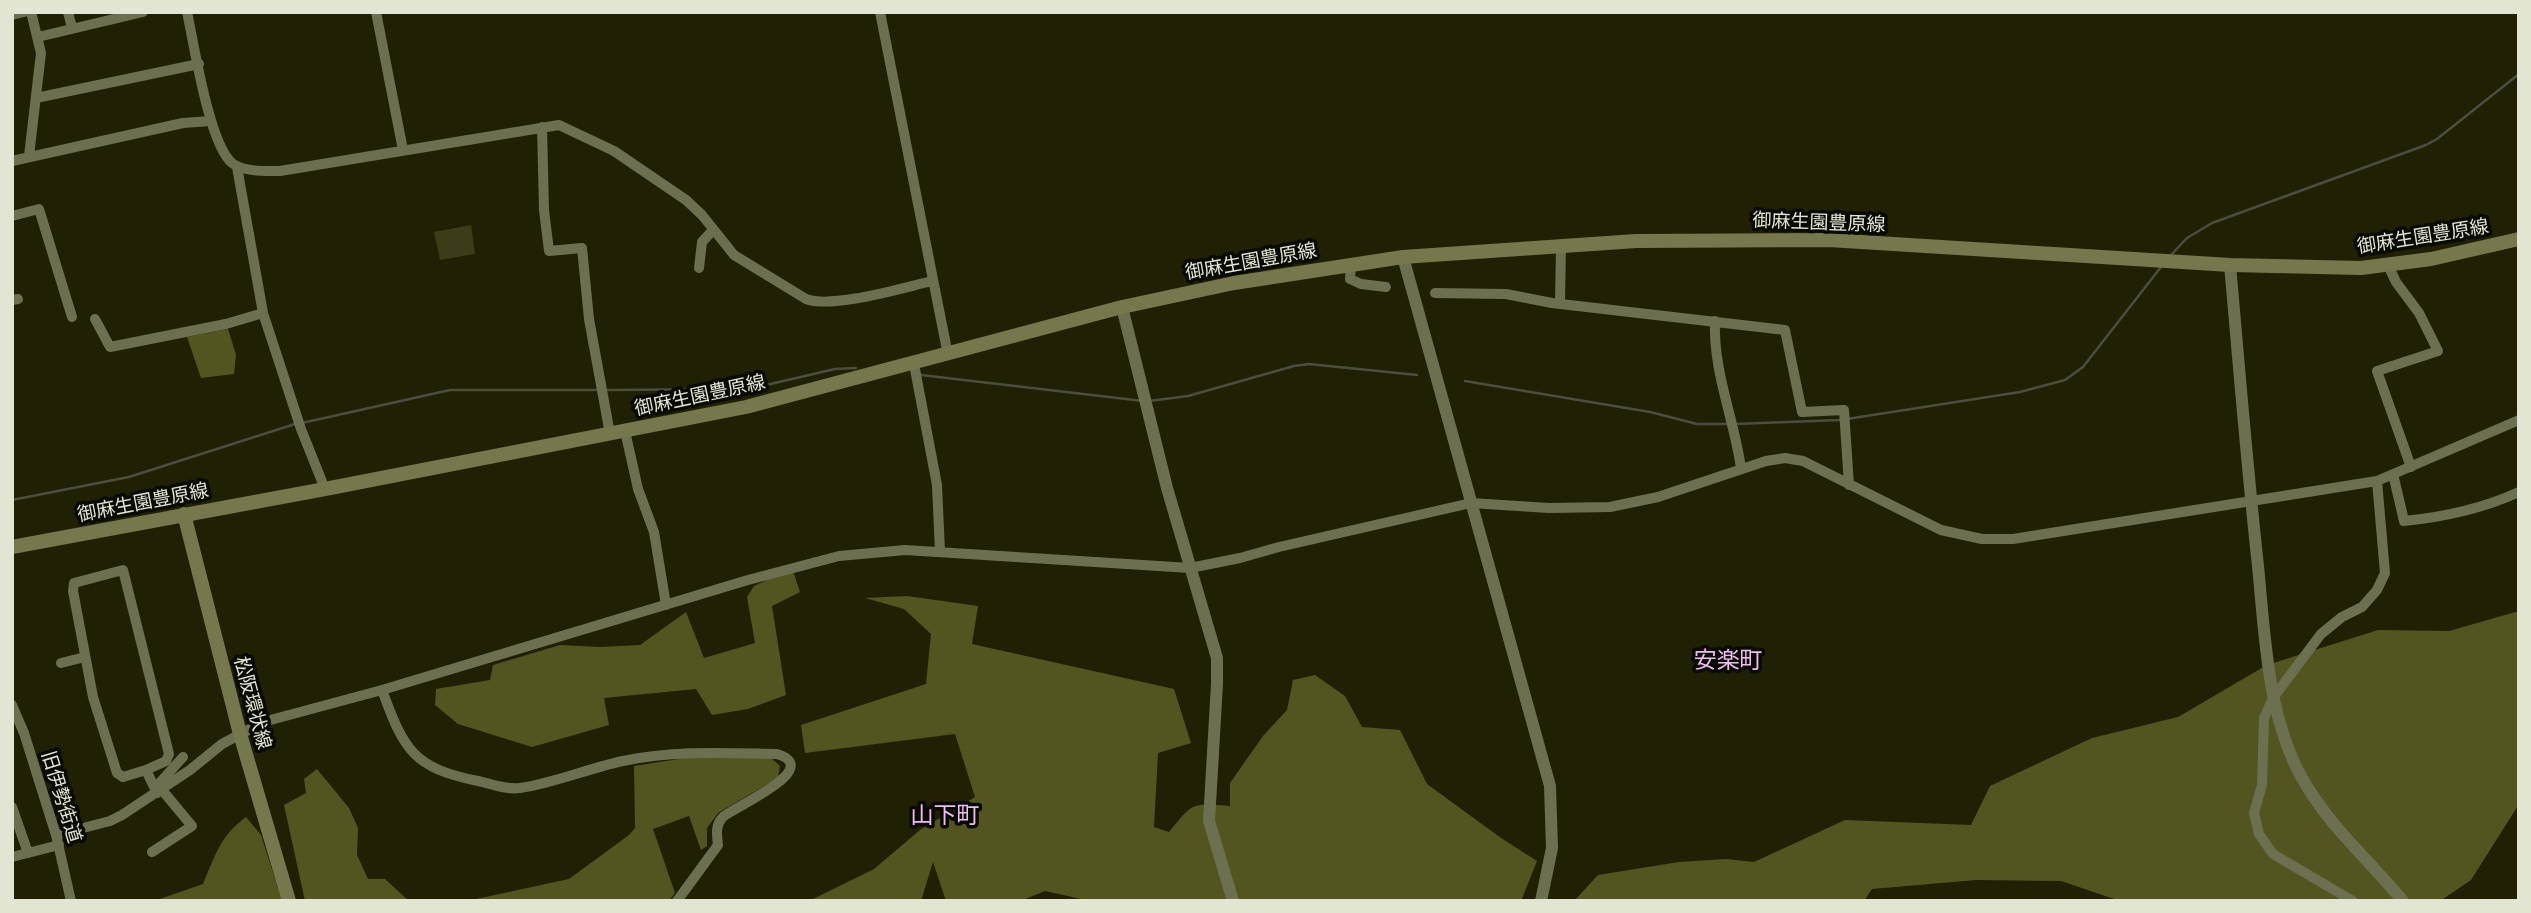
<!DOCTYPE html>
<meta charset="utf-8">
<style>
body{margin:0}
#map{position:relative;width:2531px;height:913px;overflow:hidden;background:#202104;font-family:Montserrat,sans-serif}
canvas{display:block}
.frame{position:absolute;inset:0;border:14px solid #e3e5d3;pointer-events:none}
</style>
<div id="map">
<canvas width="2531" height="913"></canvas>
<div class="frame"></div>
</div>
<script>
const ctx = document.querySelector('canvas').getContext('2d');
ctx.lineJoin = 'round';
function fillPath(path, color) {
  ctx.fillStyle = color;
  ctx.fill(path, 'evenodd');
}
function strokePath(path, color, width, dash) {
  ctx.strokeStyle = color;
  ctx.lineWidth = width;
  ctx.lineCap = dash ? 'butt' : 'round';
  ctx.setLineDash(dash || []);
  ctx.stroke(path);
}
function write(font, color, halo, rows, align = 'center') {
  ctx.font = font + ' Montserrat,"Noto Sans JP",sans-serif';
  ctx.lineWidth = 7;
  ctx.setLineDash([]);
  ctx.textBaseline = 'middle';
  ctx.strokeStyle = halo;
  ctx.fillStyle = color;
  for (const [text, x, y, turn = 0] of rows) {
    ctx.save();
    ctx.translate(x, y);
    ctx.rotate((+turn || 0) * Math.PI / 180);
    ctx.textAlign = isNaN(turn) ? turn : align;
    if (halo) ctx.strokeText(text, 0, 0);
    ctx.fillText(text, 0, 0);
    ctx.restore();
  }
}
fillPath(new Path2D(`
 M471,225L475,254L440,260L434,232Z`), '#3a3d18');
fillPath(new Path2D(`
 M228,329L236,355L234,374L201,378L187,337Z
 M792,568L800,592L772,606L786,695L748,709L712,715L696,689L604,698L609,725L532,747L458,724L435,705L436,689L490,680L493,665L560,645L600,647L640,645L686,612L704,658L755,643L747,597L754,586Z
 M907,596L978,606L972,644L1174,689L1191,743L1158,753L1154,827L1169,832C1194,802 1191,803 1230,806V783L1263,736L1287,710L1293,680L1315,675L1345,696L1362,727L1400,730L1427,784L1501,838L1537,861L1521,901H1090L1045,891L1020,901H946L933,862L921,901H809L874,869L920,830L975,797L955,734L805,753L801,725L926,684L931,634L904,609L865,598Z
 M2519,611V804L2471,880L2440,901H2120L2061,881L1976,880L1872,889L1864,901H1574L1598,875L1679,862L1726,859L1754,862L1845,820L1971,825L1990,786L2092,738L2178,717L2267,665L2378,630L2449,631Z
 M692,757L771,758L780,766L778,778L718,813L707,828V846L701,850L689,816L653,829L675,893L669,901H467L569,879L629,835L635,828L634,766Z
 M317,769L349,808L358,828L357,855L368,879H385L409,901H305L284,805L306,793L304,779Z
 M246,817L261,835L282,901H154L203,884C215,856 220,836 246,817Z`), '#52551f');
strokePath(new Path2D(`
 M2170,256L2187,238L2212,223L2426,145L2437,139L2519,74
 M921,375L1143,401
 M1465,381L1650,412L1697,424H1728
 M606,390L749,389L835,369L856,368
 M1149,401L1188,396L1294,366L1309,364L1417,375
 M1847,419L2020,392L2065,380L2083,367L2161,267
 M302,423L450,390H599
 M1735,424L1840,420
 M12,500L129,477L295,424`), '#4c4d3f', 2.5);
strokePath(new Path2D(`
 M68,12L72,28
 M187,12C194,44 209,144 232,163C243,172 266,171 280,171L559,125L614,151L686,200L702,215L734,255L806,299C832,309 902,288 932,281
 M376,12L403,150
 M880,12L948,355
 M12,15L24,12
 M38,37L143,12
 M36,98L199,64
 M542,127L544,210L549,251L582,248L589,319L610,434
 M29,156L41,53L31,12
 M12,161L183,123L210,121
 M237,167L263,313L301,429L325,489
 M12,216L39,209L72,317
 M1351,264L1350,279L1361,284L1386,287
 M2388,265L2396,282L2419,313L2438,351L2377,371L2411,467
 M699,268L702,242L713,230
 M1435,293L1506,294L1552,303L1785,330L1802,412L1844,410L1849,485
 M12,300L18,299
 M1560,303L1561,245
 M95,319L110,347L226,324L263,313
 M1715,321C1713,372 1734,418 1741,468
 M914,364L937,485L940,552
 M625,431L638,489L654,532L666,605
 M2393,474L2404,521C2444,517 2482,509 2519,492
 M61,663L85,657
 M382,690C404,750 413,768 478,781C492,784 507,790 520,788C555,783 589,768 623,761C674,750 726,753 777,754C826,769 729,809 722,818C715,826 717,835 718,845L677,901
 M12,705L24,733L56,835L71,901
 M146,770L166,761L169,754L123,570L74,583L73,591L93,697L117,773L123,777L146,770L157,793
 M155,788L183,757
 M12,807L28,853
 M56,835L110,821L122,815L190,770L222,744L263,722L382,690L748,580L839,556L905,550L1190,568L1240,558L1279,547L1471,503L1549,508L1610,507L1658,497L1766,461L1785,458L1803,461L1941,530L1982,539H2013L2377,481L2519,420
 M152,852L192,826L162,790
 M12,857L59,845
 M2353,901L2273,854L2259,834L2254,813L2262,785L2264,718L2273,698L2321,634L2342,617L2362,607L2377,590L2385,573L2377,481`), '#6d7050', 10);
strokePath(new Path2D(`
 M1403,257L1550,786L1552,848L1541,901
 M2230,265C2239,366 2247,466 2258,566C2265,636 2267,715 2302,778C2328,825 2369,860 2403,901
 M1122,307L1167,488L1217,658V684L1209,821L1233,901`), '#6d7050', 12);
strokePath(new Path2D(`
 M184,514L240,734L289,901
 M12,547L325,489L746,407L1122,307L1234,283L1403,257L1636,241L1829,240L2230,265L2361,268L2431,259L2519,239`), '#75784c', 14);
write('19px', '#e3e5d3', '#090a02', [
 ["御麻生園豊原線",1819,223,2],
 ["御麻生園豊原線",2423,237,-9],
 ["御麻生園豊原線",1251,262,-10],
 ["御麻生園豊原線",700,396,-12],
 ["御麻生園豊原線",143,503,-11],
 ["松阪環状線",252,703,75],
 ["旧伊勢街道",61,797,73]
]);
write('23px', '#f0bbf7', '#090a02', [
 ["安楽町",1728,661],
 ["山下町",945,816]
]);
</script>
